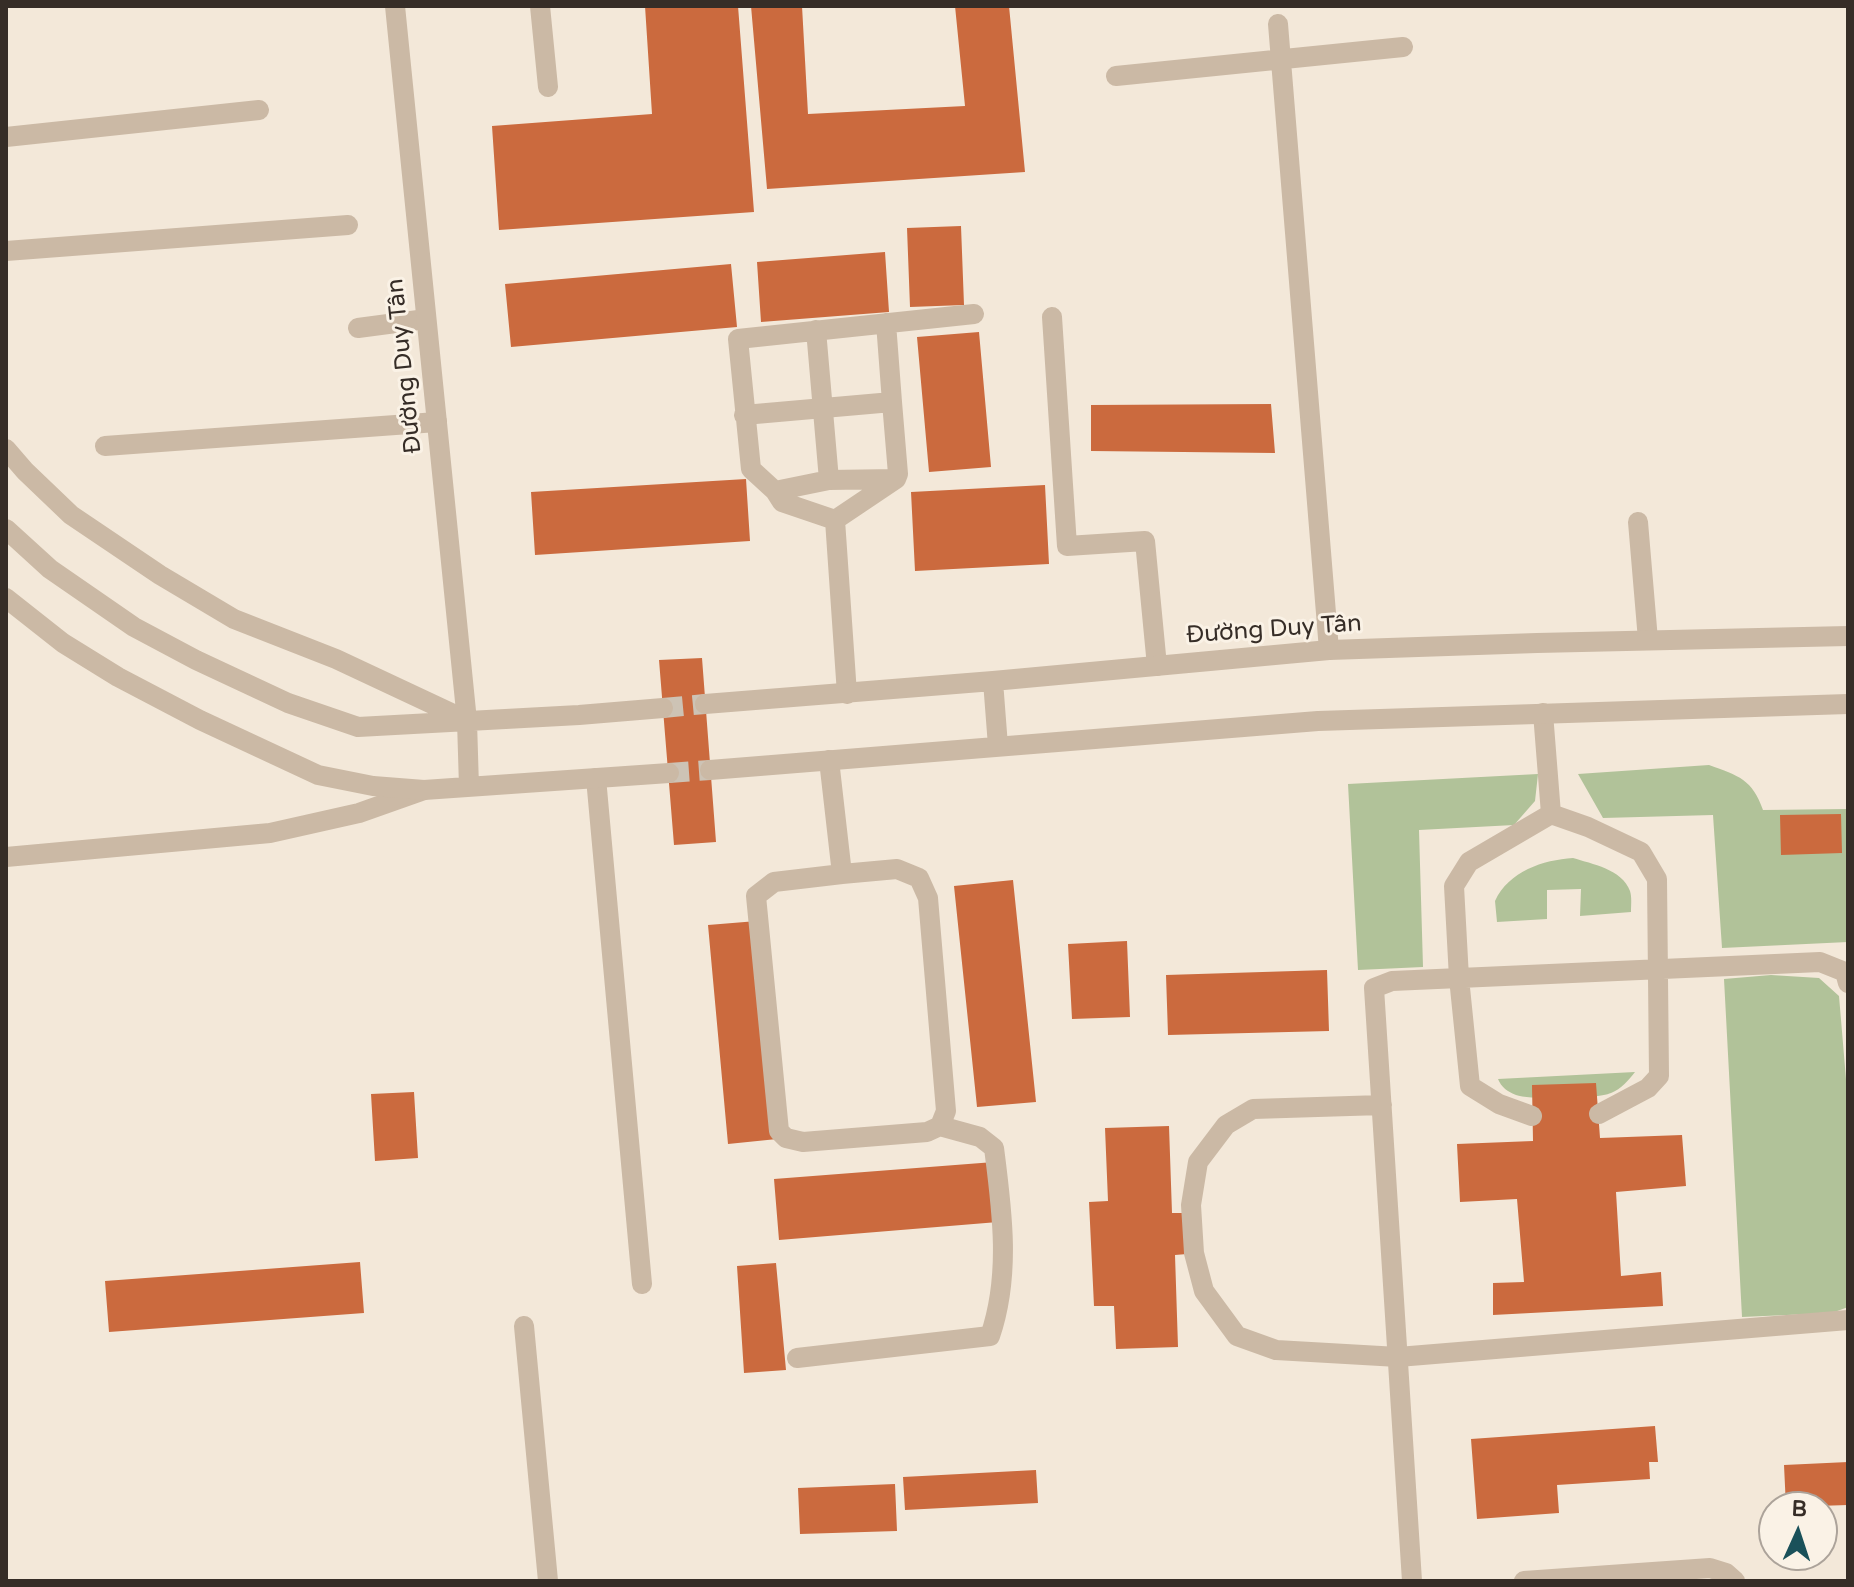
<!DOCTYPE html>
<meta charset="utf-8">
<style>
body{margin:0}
#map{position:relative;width:1854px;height:1587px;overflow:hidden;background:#f3e8d9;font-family:"Varela Round",sans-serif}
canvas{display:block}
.frame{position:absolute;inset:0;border:8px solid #362d27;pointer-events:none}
.north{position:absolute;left:1758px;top:1491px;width:80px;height:80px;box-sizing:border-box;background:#faf2e6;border:2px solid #aca39a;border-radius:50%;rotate:3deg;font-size:22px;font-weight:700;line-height:32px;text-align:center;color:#362d27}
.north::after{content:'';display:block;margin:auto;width:28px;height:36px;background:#1a515a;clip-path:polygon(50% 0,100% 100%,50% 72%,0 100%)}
</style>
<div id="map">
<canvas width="1854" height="1587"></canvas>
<div class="frame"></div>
<div class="north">B</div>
</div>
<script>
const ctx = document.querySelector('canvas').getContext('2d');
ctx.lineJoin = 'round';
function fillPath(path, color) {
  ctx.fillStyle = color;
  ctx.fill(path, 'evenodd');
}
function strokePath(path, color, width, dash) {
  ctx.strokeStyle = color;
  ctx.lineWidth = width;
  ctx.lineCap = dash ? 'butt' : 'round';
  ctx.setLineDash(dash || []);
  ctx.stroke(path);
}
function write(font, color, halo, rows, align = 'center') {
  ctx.font = font + ' "Varela Round",sans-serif';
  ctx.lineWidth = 6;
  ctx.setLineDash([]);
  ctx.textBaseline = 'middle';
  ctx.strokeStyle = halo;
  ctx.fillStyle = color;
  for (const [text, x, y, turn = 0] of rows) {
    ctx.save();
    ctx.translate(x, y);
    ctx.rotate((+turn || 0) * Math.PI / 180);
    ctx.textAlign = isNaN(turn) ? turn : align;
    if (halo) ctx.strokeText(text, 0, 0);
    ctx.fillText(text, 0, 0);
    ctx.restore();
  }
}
fillPath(new Path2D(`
 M1709,765C1739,776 1752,779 1763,810L1848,809V942L1722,948L1713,815L1603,818L1578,774Z
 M1538,774L1535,801L1514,825L1419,830L1423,967L1358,970L1348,784Z
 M1573,858C1592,864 1622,869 1630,891C1632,897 1631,906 1631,912L1580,916L1581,889L1547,890V919L1497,922L1495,901C1509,871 1543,860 1573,858Z
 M1771,975L1819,978L1839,996L1848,1103V1307L1832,1313L1742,1317L1724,979Z
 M1635,1072C1629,1080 1621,1089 1611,1093C1598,1099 1530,1100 1516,1095C1508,1092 1501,1087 1498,1079Z`), '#b1c299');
fillPath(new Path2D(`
 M645,6H738L754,212L499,230L492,126L652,114Z
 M751,6H802L808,114L965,106L955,6H1009L1025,172L767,189Z
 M961,226L964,305L910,307L907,228Z
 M885,252L889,312L761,322L757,262Z
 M731,264L737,327L511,347L505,284Z
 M979,332L991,467L929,472L917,337Z
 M1271,404L1275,453L1091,451V405Z
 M746,479L750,541L535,555L531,492Z
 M1045,485L1049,564L915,571L911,492Z
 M702,658L716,842L674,845L659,660Z
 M1841,814L1842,853L1781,855L1780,815Z
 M1013,880L1036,1102L977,1107L954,886Z
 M757,921L777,1139L728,1144L708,925Z
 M1127,941L1130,1017L1072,1019L1068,944Z
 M1327,970L1329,1031L1168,1035L1166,975Z
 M1596,1083L1600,1138L1682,1135L1686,1186L1616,1192L1621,1276L1661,1272L1663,1306L1493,1315V1283L1524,1282L1517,1199L1460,1202L1457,1144L1533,1141L1532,1085Z
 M414,1092L418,1158L375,1161L371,1094Z
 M1169,1126L1172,1213H1185L1187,1254L1175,1255L1178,1347L1116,1349L1114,1306H1094L1089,1202L1108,1201L1105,1128Z
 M994,1162L998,1222L779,1240L774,1179Z
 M360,1262L364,1313L109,1332L105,1281Z
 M776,1263L786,1370L744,1373L737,1266Z
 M1655,1426L1658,1462H1649L1650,1479L1557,1485L1559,1513L1477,1519L1471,1439Z
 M1848,1462V1505L1786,1507L1784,1465Z
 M1036,1470L1038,1503L905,1510L903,1477Z
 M895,1484L897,1531L800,1534L798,1488Z`), '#cb6a3e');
strokePath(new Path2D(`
 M663,708L705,704
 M669,773L710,770`), '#cdc3b5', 20, [20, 10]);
strokePath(new Path2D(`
 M540,6L548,87
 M1278,24L1329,650
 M1116,76L1403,47
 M6,137L259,110
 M6,251L348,225
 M1052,317L1067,546L1145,541L1157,666
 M358,328L426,319
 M816,330L829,480
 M744,415L892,402L886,323
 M105,446L437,422
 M775,491L829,480L896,479
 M835,520L896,479L898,474L892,402
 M1638,522L1648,640
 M847,694L835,520L782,502L775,491L751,469L738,339L974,314
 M596,778L642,1284
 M1551,814L1588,827L1641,852L1657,879L1659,1076L1648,1088L1599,1114
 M6,857L270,833L359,813L424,790
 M842,874L774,882L756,896L779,1131L786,1138L803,1142L927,1132L940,1126
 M1382,1105L1253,1109L1226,1125L1198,1162L1191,1205L1194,1253L1204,1291L1237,1336L1276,1350L1398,1357L1848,1320
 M1532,1116L1499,1104L1470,1086L1459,978L1454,886L1469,862L1551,814L1543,713
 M524,1326L548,1581
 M797,1358L990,1336C1011,1275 1002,1210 994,1148L980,1137L940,1126L946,1111L928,898L919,878L897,869L842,874L829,760
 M1412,1581L1374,988L1392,981L1820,962L1845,972L1848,983
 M1524,1581L1710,1568L1726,1573L1735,1581`), '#cbb9a5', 20);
strokePath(new Path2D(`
 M395,6L467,721L469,787
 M6,449L25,471L71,515L160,575L234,619L336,659L464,719
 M6,529L50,569L134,627L196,660L288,703L358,727L579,715L663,708
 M6,598L63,643L118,677L200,720L318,775L373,786L424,790L669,773
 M993,681L998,746
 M705,704L993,681L1329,650L1537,643L1848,636
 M710,770L1318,721L1848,704`), '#cbb9a5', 20);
write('24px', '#362d27', '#faf2e6', [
 ["Đường Duy Tân",405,366,-96],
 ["Đường Duy Tân",1274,630,-4]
]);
</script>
